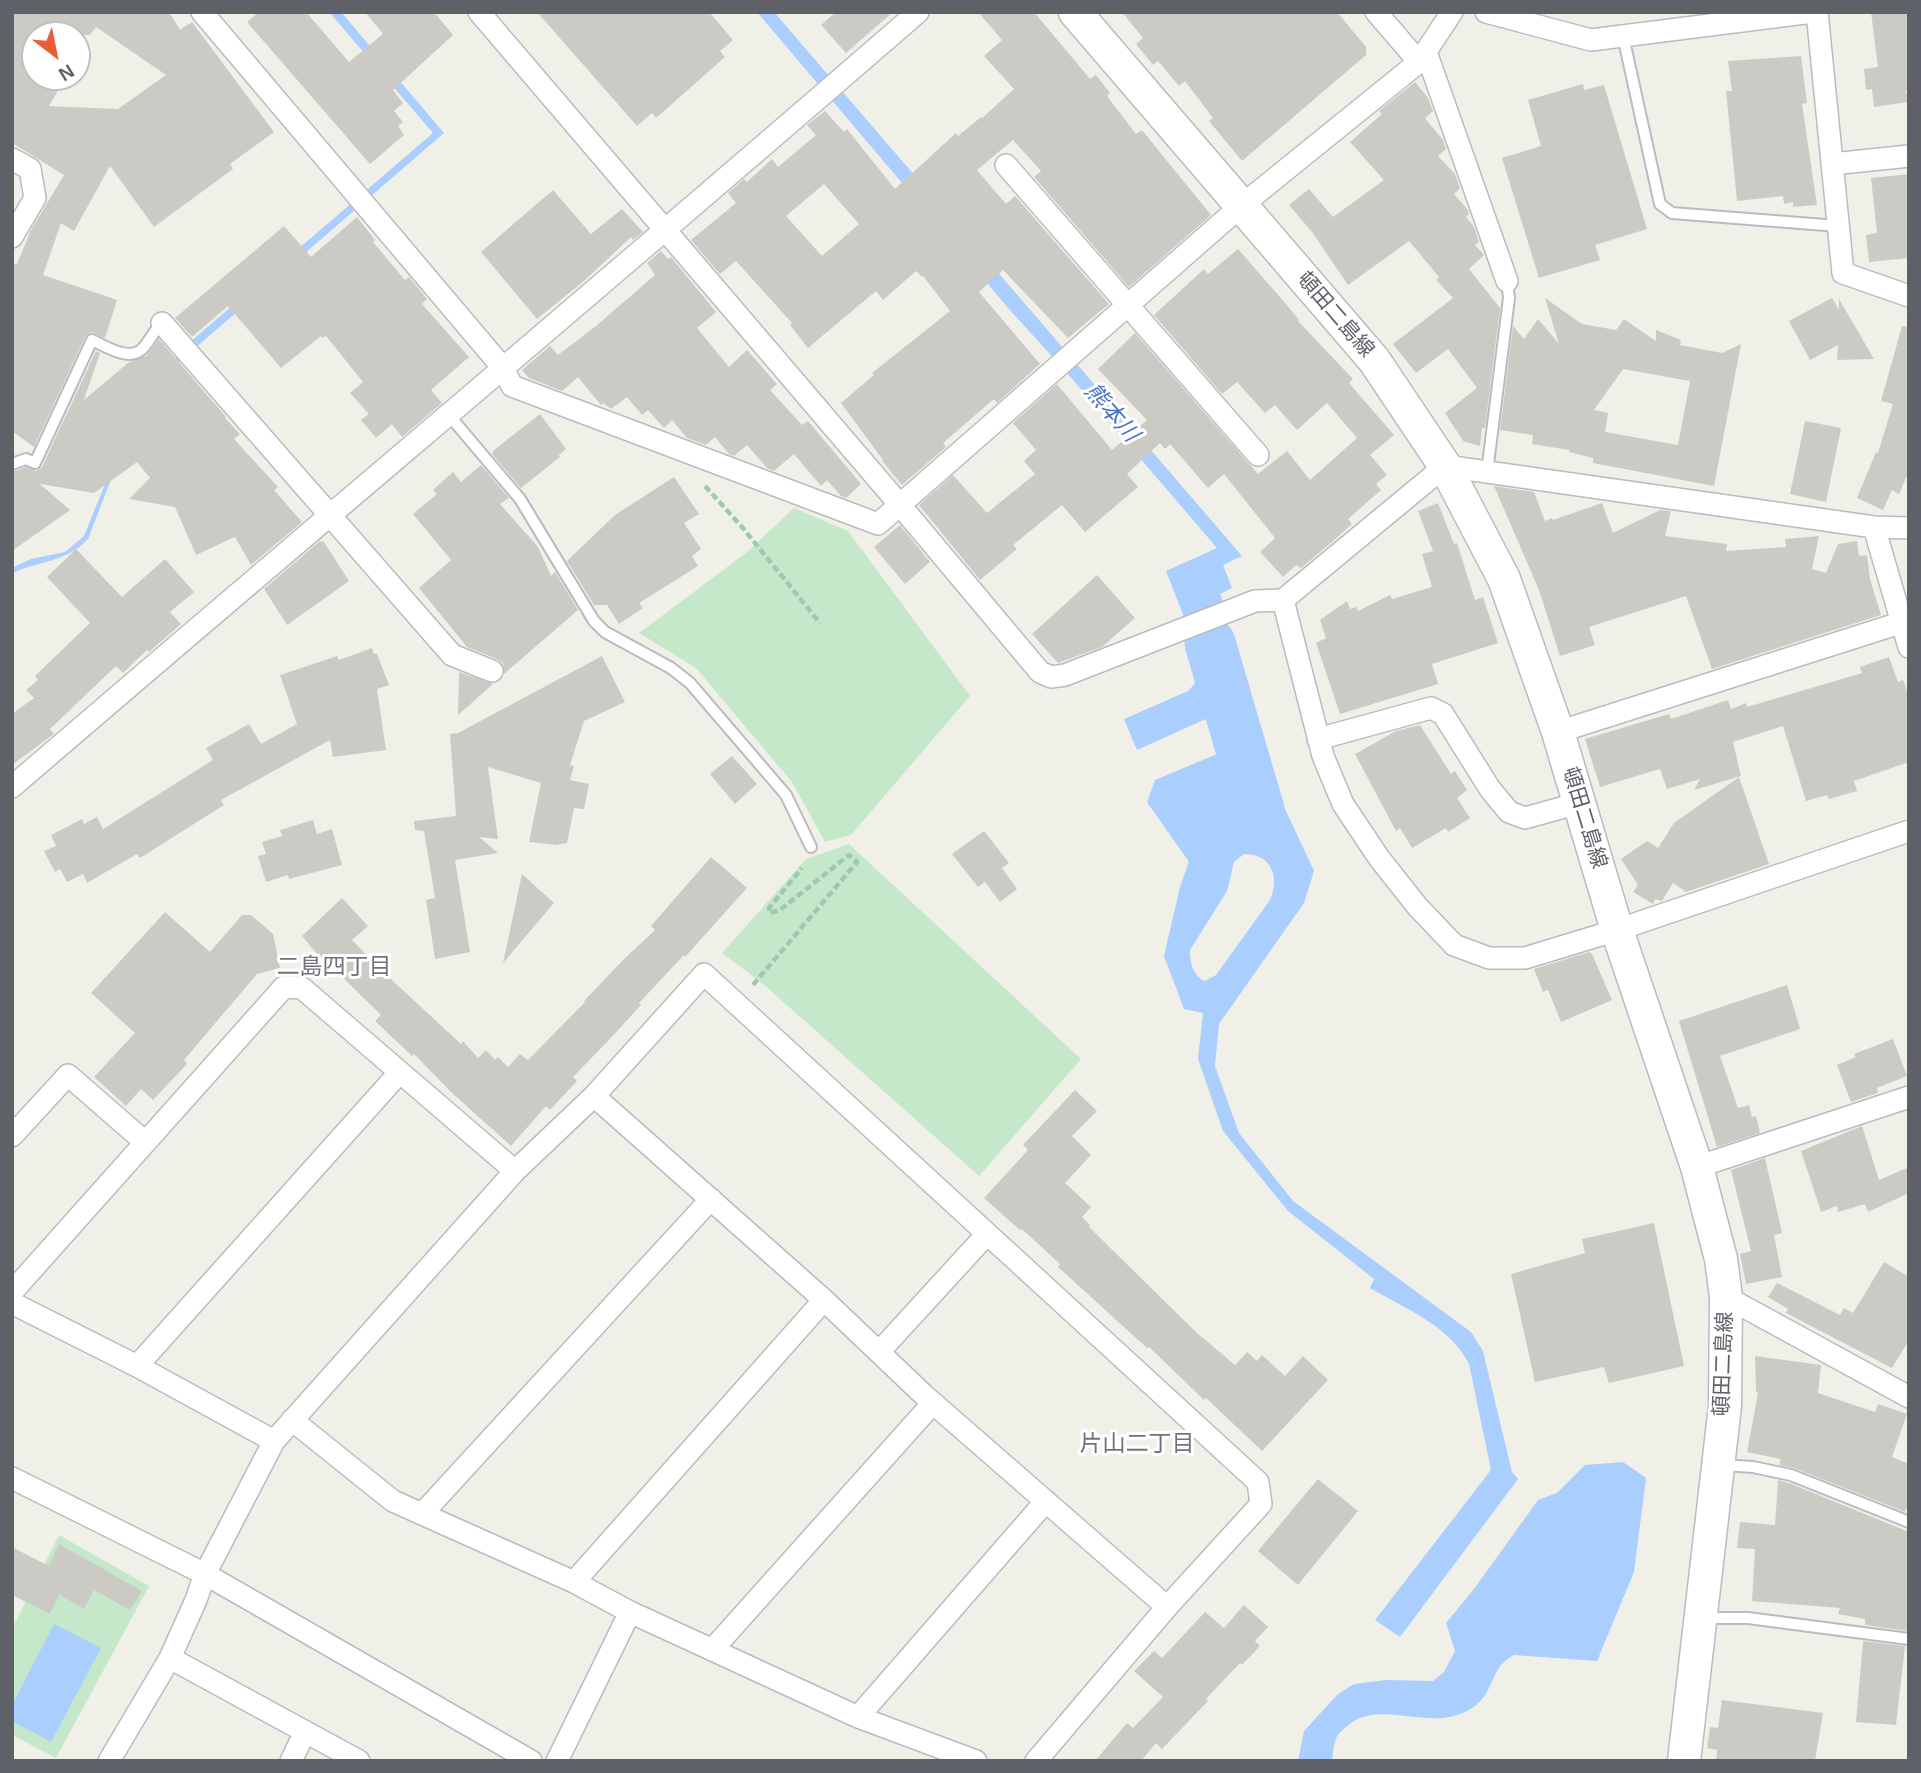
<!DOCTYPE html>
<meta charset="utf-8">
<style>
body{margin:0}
#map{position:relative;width:1921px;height:1773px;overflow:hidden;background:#f1f0e8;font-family:Helvetica,sans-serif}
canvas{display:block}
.frame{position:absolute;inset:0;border:14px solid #5f6168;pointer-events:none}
.north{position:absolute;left:21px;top:21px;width:70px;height:70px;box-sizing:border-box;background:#fff;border:2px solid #bfc0c3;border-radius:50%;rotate:148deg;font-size:19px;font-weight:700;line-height:28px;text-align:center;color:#5f6168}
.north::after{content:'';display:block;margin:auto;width:24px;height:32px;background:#e85d36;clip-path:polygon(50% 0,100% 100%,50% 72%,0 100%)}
</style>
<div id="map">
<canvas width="1921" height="1773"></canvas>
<div class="frame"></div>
<div class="north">N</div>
</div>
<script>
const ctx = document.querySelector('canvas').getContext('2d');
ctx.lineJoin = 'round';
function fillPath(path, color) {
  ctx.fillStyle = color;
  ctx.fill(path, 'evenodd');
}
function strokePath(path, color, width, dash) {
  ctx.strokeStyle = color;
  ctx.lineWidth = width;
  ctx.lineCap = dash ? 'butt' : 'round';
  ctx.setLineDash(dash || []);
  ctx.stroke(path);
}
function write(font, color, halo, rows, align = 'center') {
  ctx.font = font + ' Helvetica,"Noto Sans JP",sans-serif';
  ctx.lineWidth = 6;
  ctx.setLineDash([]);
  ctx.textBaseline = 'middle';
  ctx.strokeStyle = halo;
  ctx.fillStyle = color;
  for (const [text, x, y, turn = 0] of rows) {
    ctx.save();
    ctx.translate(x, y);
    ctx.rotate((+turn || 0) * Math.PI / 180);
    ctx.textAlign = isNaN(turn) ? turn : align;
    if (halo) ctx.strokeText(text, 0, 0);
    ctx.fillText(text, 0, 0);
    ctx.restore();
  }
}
fillPath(new Path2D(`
 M794,508L848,531L970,696L851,835L825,842L792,782L696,668L639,633L747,552Z
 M849,844L1081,1059L979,1176L762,983L722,953L806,859Z
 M59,1535L149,1586L56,1758L12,1735V1629Z`), '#c5e8ca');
fillPath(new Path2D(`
 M329,12H341L444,133L150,387L117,464L88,539C67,562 39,561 12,573V568L31,559L65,552L84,536L107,479L137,394L180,355L190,342L433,133Z
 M757,12H774L1242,556L1223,565L1232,588L1220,594L1224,604L1210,609L1250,699L1137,750L1124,719L1188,691L1209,668L1184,617L1166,571L1217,548L1067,373L1009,309Z
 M1241,744L1257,749L1314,871L1304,903L1219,1024L1215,1066L1239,1133L1293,1201L1471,1332L1483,1351L1512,1472L1518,1479L1400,1637L1375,1620L1491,1470L1469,1364C1450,1326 1406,1309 1370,1288L1374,1279L1288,1211L1223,1131L1198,1059L1203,1013L1184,1009L1164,956L1180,887L1189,862L1147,802L1155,780ZM1244,854C1272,854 1280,877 1270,900L1216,975L1205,981C1193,976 1190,963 1190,950L1227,891L1234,862Z
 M1623,1462L1646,1478L1634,1572L1597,1661L1514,1655C1490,1667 1495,1690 1476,1705C1435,1738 1381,1695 1346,1727C1342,1731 1337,1734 1336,1739C1333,1746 1333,1754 1332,1761H1298L1304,1731L1338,1694L1354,1684L1386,1680L1433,1681L1444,1672L1455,1651L1446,1623L1474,1589L1538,1500L1557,1493L1585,1465Z
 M54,1624L101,1648L51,1742L12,1721V1705Z`), '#aacefe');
strokePath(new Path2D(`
 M1210,643L1259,810`), '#aacefe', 51);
fillPath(new Path2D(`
 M12,12H169L180,30L192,22L274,132L230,164L233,169L154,227L110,166L74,231L61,223L43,275L117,300L105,338L92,332L85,337L34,447L12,431V264H17L31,230L64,175L12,143ZM96,27L166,75L118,109L49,106L66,77H35V35H90Z
 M259,12H306L349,62L383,34L365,12H434L453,35L393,90L403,103L394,111L403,122L398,126L404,135L370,164L247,22Z
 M537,12H709L733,40L720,51L725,57L656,118L652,113L637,126Z
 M836,12H893L846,53L821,25Z
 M978,12H1034L1090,79L1096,75L1110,93L1107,96L1136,134L1142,130L1211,215L1129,287L1034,177L1041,171L1013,140L977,170L1006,204L1015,196L1109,304L1068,338L1003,270L979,292L1040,364L997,403L994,399L943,443L946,447L902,485L882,461L883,460L841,403L874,375L872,373L950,311L923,276L922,277L916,271L883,300L876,291L808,348L790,325L792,323L736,261L720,274L691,240L736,203L728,193L744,179L747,182L772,159L778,167L816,135L807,125L825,111L844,132L847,129L895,189L956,133L958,136L981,117L982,118L1014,89L984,56L1002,40ZM824,184L859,224L822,256L786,216Z
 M1122,12H1337L1366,47V55L1242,161L1209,121L1213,118L1185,81L1179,86L1158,61L1153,65L1136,44L1143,38Z
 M1871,12H1909V90H1906L1908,102L1874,107L1872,89L1866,90L1864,69L1878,67Z
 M1801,56L1807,103L1802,104L1817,205L1793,207V202L1784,204L1783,196L1737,201L1726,91H1732L1728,61Z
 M1415,82L1428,98L1433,111L1425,118L1443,140L1446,149L1438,156L1455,174L1460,188L1454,194L1468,210L1469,214L1466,217L1474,227L1479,242L1475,245L1484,255L1469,269L1500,308L1485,428H1482L1480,446L1463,441L1445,413L1477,388L1448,349L1416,373L1393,344L1453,298L1436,280L1439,277L1409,241L1348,285L1312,232L1289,205L1309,189L1333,217L1384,180L1350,142L1382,114L1379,111Z
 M1583,84L1584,90L1604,85L1647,229L1595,245L1600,260L1539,278L1502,158L1541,146L1528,100Z
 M1909,174V258L1869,262L1866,235L1877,233L1871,178Z
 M553,190L591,234L622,209L643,232L633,240L631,237L584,281L537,319L481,252Z
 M357,217L375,240L373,242L405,280L409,277L427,299L422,304L469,357L431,390L442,403L402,437L392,424L376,438L361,420L369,414L350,393L363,382L326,336L323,338L321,336L281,368L228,306L192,337L175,318L284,226L311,257Z
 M1238,249L1286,304L1299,320L1298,321L1353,379L1349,383L1394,435L1370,455L1387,475L1376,484L1381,490L1348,519L1352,524L1332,542L1301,568L1296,565L1283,577L1260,552L1275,538L1224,474L1208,488L1170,444L1165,449L1160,443L1127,474L1138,487L1085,532L1062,505L1013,545L1017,549L980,580L919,505L953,475L987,513L1035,474L1024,461L1036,450L1013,423L1057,384L1112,450L1147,420L1098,369L1135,333L1258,474L1287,451L1310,480L1357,438L1327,403L1297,430L1275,405L1265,413L1237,382L1222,394L1154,315L1204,269L1208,274Z
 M661,251L668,259L671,257L716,312L697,328L729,367L747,350L777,384L770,390L802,425L808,421L861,484L846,498L841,496L827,480L821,486L794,454L774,471L767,468L747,445L734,456L729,454L715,437L706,445L687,438L672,420L664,428L648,410L642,415L627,397L611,409L603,403L601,405L578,377L562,391L529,378L522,370L550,346L558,355L596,326L655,275L647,263Z
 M1545,298L1582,324L1616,330L1624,319L1656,341V330L1681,340L1680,345L1722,353L1741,344L1714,486L1593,463V458L1569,452V450L1532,444L1533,435L1500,430L1513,326L1524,339L1538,319L1559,344ZM1623,369L1690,381L1678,445L1605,432L1608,413L1594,410Z
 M1832,298L1839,310V299L1874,359L1837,360L1838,345L1810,360L1789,321Z
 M1902,326L1909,327V471L1899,494L1892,490L1883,510L1857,498L1876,452L1878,453L1893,404L1881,401Z
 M159,339L226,417L225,418L240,434L234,439L278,487L274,490L302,522L251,565L235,537L196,555L175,507L129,499L150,478L137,462L94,493L40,484L70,510L12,551V472L26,467L36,471L42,467L96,351L100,353L84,400L129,362L146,356Z
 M540,414L566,449L559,455L560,457L521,488L492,454L494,450Z
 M1805,421L1841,428L1826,502L1790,494Z
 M481,465L509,498L500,504L538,547L551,576L555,572L578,610L504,674L503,663L497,659L467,647L419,588L451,560L413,514L437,494L433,490L453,472L461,482Z
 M674,477L699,514L684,523L701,549L692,556L698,566L639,603L643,608L619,624L607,605H594L567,561L615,515Z
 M1494,486L1534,492L1545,521L1552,518L1553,520L1602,503L1613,533L1660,510L1671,511L1665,536L1727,544L1726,551L1786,547L1785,539L1819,536L1812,569L1826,573L1838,544L1857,541L1859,556L1867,555L1870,579L1881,615L1712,669L1686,596L1589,627L1595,645L1560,656L1539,590Z
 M1438,503L1454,544L1457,543L1475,600L1483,597L1498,643L1432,664L1438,684L1340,714L1316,643L1326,638L1320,620L1347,601L1350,609L1356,607L1358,611L1390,595L1392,599L1432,587L1422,554L1433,551L1418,511Z
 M900,525L930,562L905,584L874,547Z
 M320,541L324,542L349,581L287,625L264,589Z
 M76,549L122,597L165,559L194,592L170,612L181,624L149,652L147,650L123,673L116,666L50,729L54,734L12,765V714L34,698L26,690L38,680L35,676L90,623L47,577Z
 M1097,575L1135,618L1102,647L1058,663L1032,634Z
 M372,648L374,654H377L389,685L377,689L386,750L333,757L330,740L221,800L224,805L140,858L137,854L87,883L83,874L67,882L60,869L55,872L44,851L56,846L51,835L82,819L84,824L97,817L103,829L213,760L206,748L249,724L261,744L297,724L280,675L337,656L339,660Z
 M602,656L625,702L584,721L570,765L574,766L570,780L589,784L584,809L574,808L567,843L556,845L529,842L541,783L488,767L498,839L479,837L498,853L455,860L470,952L435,959L426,900L435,898L424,831L415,830L414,821L456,816L450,734L458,733Z
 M1889,657L1898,682L1903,680L1909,697V762L1854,781L1857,791L1829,799L1827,795L1806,801L1783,726L1733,742L1741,776L1694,790L1700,779L1667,789L1660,769L1600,787L1585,739L1669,714L1671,719L1728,700L1731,709L1746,703L1747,707L1862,673L1860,667Z
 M459,672L493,684L458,715Z
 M1420,725L1451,774L1455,771L1467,790L1457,798L1470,818L1448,832L1446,828L1412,848L1400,828L1396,831L1355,754L1396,731Z
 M732,756L757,784L735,804L710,774Z
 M1739,777L1769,864L1686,892L1673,883L1662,901L1655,899L1653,904L1633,892L1638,885L1621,859L1647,841L1658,848L1674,823Z
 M313,820L317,834L332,829L342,865L289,879L288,875L266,882L258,856L266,854L262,842L282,836L280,830Z
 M984,831L1009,863L1002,868L1017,889L1000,902L985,882L978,887L952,854Z
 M711,857L747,888L685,957L684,955L639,1003L641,1005L606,1043L573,1077L577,1081L550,1110L546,1106L511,1146L451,1092L414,1054L412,1056L375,1021L381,1015L325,960L324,962L302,936L342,898L368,926L352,940L380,969L461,1044L463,1041L478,1058L486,1050L495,1060L498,1057L508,1067L520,1054L528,1060L585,1002L584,1001L625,958L655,930L651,926Z
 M522,874L554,903L503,963Z
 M165,912L210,952L242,915H251L273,934L280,968L257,974L184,1060L187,1064L153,1100L141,1089L126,1106L94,1077L135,1033L91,993Z
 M1589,952L1592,954L1612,1000L1561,1022L1548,990L1543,992L1534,969Z
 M1787,985L1800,1029L1720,1056L1738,1108L1749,1105L1752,1117L1756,1116L1760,1133L1717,1147L1679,1021Z
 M1893,1039L1907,1076L1877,1088L1878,1093L1851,1102L1837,1065L1856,1057L1854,1054Z
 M1075,1090L1097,1111L1072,1136L1091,1155L1065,1183L1091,1207L1082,1217L1090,1225L1089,1227L1197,1333L1235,1365L1247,1352L1257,1361L1262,1355L1285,1376L1303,1356L1328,1380L1262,1451L1206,1398L1204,1400L1149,1347L1147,1348L1058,1267L1060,1264L1022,1229L1020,1230L984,1198L1028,1150L1023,1145Z
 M1862,1126L1879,1180L1909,1167V1193L1868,1212L1865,1204L1838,1212L1837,1206L1821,1212L1801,1151Z
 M1765,1158L1782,1233L1774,1235L1782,1277L1746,1284L1740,1254L1751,1251L1731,1170Z
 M1654,1223L1684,1366L1609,1383L1604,1367L1535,1382L1511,1274L1585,1253L1582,1239Z
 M1884,1262L1909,1277V1340L1892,1368L1786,1313L1788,1309L1768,1297L1777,1283L1840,1315L1844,1308L1853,1313Z
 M1755,1356L1821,1365L1818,1393L1875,1412L1878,1404L1907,1414L1892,1457L1909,1464V1503L1905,1512L1794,1468L1780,1465V1459L1747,1452L1758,1393L1756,1392Z
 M1318,1479L1358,1511L1298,1585L1258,1551Z
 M1778,1480L1789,1483L1909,1532L1907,1631L1865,1625V1619L1838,1614L1840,1608L1752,1601L1755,1549L1737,1548L1740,1522L1775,1525Z
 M59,1544L142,1591L130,1610L94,1590L84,1609L59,1594L50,1614L12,1595V1547L49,1566Z
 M1244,1605L1268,1627L1255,1641L1260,1646L1242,1665L1240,1663L1206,1699L1208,1701L1162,1749L1156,1743L1141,1761H1095L1127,1723L1133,1728L1163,1697L1134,1671L1154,1651L1162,1658L1205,1612L1224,1628Z
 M1863,1641L1905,1646L1896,1725L1856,1722Z
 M1722,1700L1823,1713L1815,1761H1716L1717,1750L1707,1748L1710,1727L1718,1728Z`), '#cccac5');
const service = new Path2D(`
 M1623,36L1660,204L1672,213L1838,226
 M448,414L520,499L594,621L605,632L671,668L690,683L786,795L811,847
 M12,464L26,459L35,463L92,340C105,346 128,361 141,350C149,343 154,330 162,323
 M1487,472L1509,298L1507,281
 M1722,1465L1753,1467L1791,1475L1909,1522
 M1703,1618H1748L1909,1639`);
const minor = new Path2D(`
 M202,12L503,368L512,386L878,524L1241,206L1419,62L1452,12
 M479,12L900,505L1040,672L1051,677L1065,675L1255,601L1283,600L1445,466L1874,527L1909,528
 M1376,12L1419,62
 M1486,12L1591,40L1813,12
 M1817,12L1843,273L1909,296
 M1426,52L1507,281
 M12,159L30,169L35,198L12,237
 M1832,164L1909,156
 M1006,165L1258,455
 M162,323L452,655L492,671
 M1874,527L1909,647
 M1283,600L1323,756L1343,804L1379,858L1417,906L1454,945L1489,958H1525L1617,930L1909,831
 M1558,732L1900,623
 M1318,739L1431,708L1443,714L1490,789L1509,812L1525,818L1579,803
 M12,787C313,528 618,273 918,12
 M594,1096L824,1300L926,1397L1167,1607
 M12,1136L68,1075L145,1142
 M1697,1167L1909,1097
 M12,1292L284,987L302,988L515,1171
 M1726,1297L1909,1397
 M12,1303L137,1366L274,1441
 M879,1352L987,1234
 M137,1366L400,1072
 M292,1420L393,1501L574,1582L630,1612L858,1717L976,1761
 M12,1478L205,1574L531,1761
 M422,1514L711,1199
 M574,1582L824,1300
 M712,1650L933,1403
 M170,1658L359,1761
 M858,1717L1046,1501
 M109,1761L170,1658L196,1600L205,1574L274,1441L515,1171L594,1096L704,974L1258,1482L1261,1504L1167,1607L1036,1761
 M291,1761L305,1732
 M557,1761L630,1612`);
const secondary = new Path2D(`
 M1075,12L1374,360L1445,466L1504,579L1558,732L1617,930L1697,1167L1721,1259L1726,1297L1725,1406L1684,1761`);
strokePath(service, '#babbc1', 14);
strokePath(minor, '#babbc1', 24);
strokePath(secondary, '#b9bbc1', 35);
strokePath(new Path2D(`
 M705,486L742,527L820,623
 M753,985L857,862L849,855L780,910L770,913L769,908L802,868`), '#9ec8b0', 4.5, [7, 3.5]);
strokePath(service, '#fff', 10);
strokePath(minor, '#fff', 21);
strokePath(secondary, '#fff', 32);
write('21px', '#5f6168', '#fff', [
 ["頓田二島線",1335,315,49],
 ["頓田二島線",1584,818,73],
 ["頓田二島線",1724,1364,-88]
]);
write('italic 23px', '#4b74c4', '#fff', [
 ["熊本川",1111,413,49]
]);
write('23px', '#70737a', '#fff', [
 ["二島四丁目",334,968],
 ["片山二丁目",1137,1445]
]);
</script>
